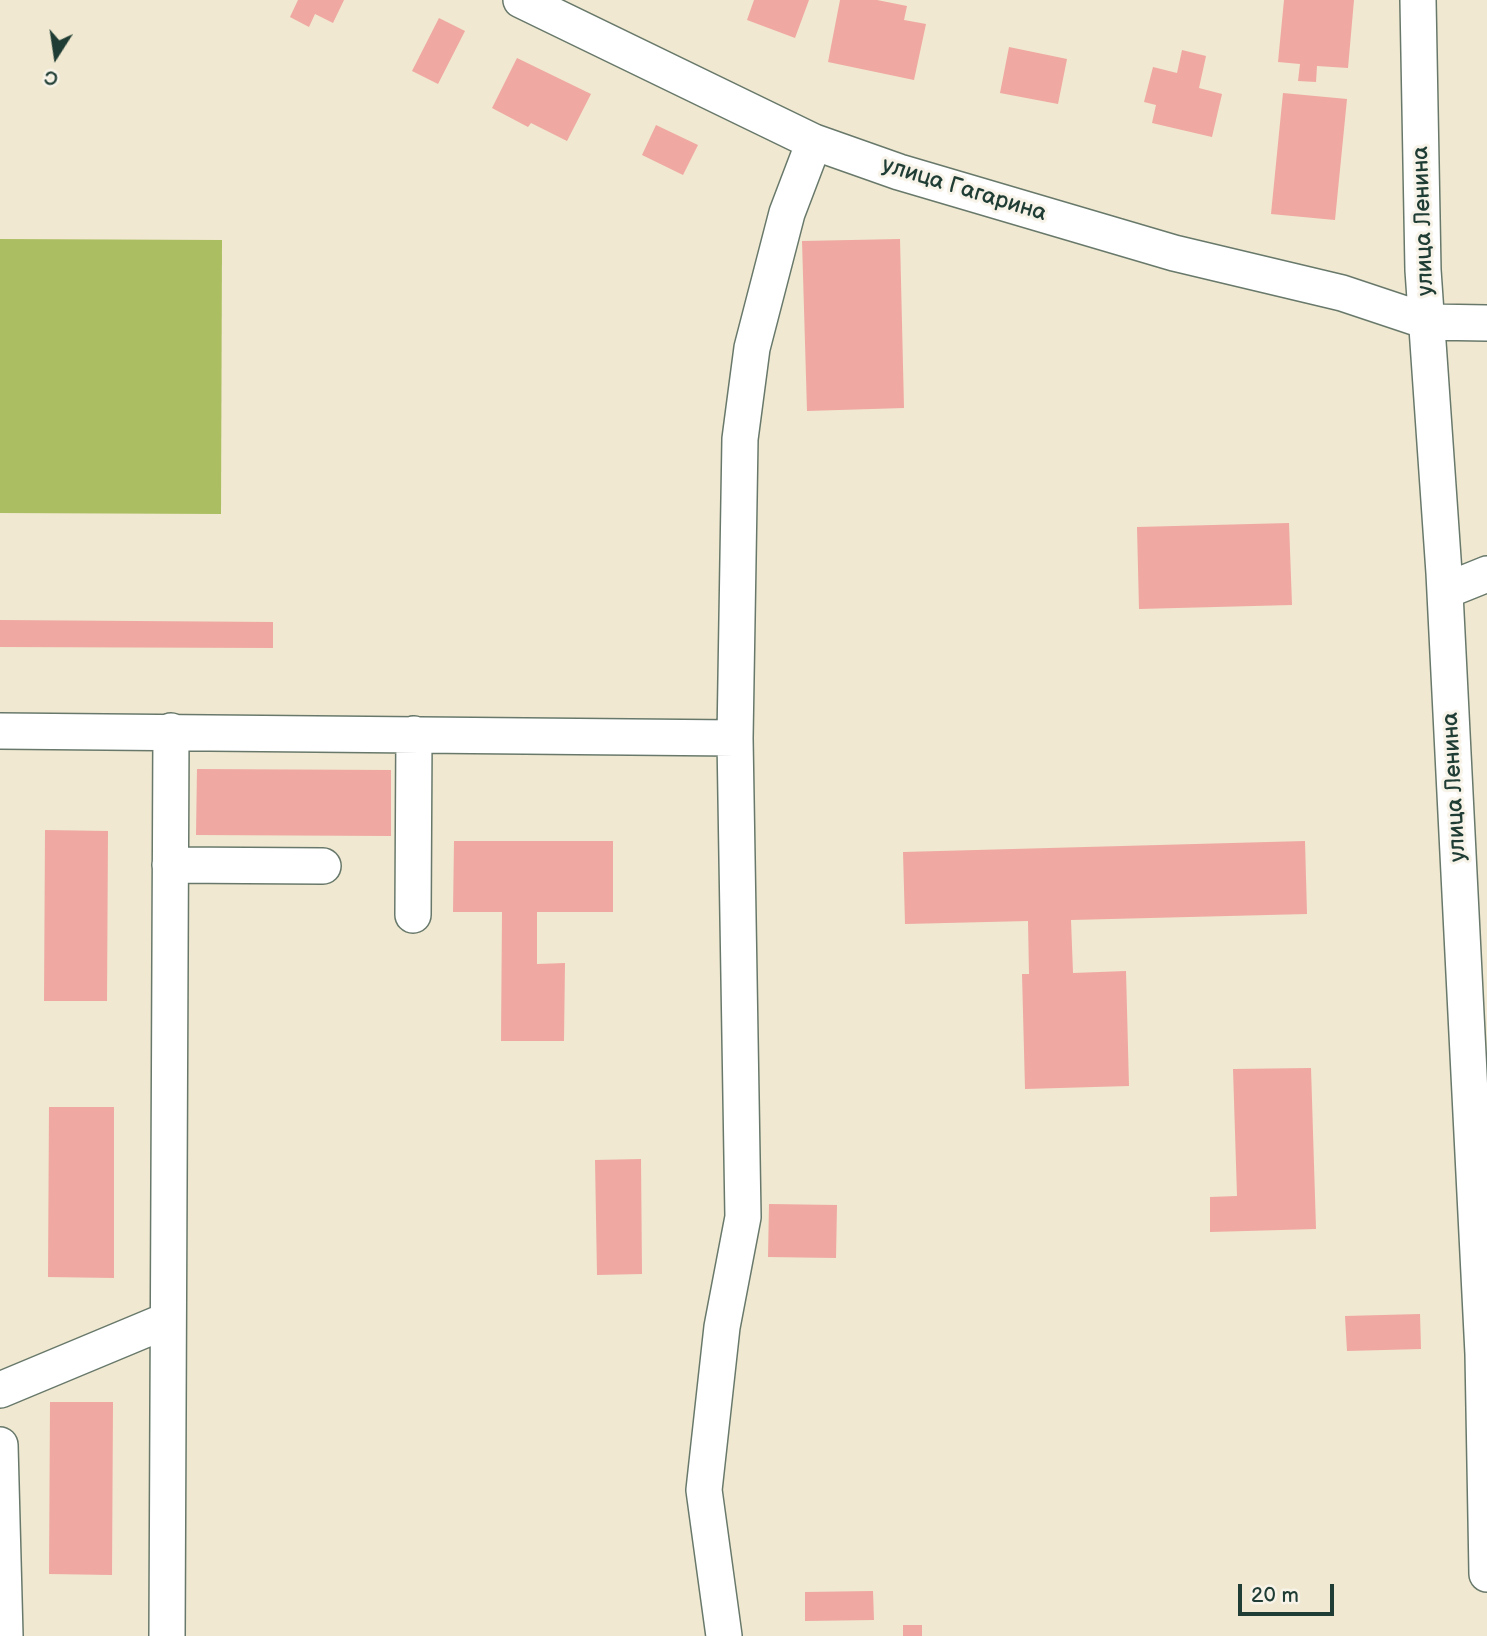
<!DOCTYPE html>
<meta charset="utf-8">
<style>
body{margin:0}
#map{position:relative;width:1487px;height:1636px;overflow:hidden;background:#f0e8d0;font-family:"Balsamiq Sans",sans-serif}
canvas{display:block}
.north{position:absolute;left:21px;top:21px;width:70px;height:70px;-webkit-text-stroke:5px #f7f3e8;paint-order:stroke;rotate:192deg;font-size:19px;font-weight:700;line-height:28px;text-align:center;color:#1f3d34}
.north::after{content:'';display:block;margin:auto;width:24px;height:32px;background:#1f3d34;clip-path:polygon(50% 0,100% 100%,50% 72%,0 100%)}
.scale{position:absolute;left:1238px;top:1584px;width:96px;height:32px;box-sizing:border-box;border:4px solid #1f3d34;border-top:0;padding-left:9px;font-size:21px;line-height:24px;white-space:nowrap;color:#1f3d34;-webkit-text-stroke:5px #f7f3e8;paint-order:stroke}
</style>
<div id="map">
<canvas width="1487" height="1636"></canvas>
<div class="north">С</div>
<div class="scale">20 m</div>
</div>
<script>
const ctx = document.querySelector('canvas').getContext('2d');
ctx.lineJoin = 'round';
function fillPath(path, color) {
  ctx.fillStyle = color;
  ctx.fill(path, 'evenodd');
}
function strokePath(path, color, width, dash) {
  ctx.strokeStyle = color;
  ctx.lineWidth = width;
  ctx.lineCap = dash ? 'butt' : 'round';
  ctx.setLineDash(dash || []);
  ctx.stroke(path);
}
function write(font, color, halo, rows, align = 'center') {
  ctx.font = font + ' "Balsamiq Sans",sans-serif';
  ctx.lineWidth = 6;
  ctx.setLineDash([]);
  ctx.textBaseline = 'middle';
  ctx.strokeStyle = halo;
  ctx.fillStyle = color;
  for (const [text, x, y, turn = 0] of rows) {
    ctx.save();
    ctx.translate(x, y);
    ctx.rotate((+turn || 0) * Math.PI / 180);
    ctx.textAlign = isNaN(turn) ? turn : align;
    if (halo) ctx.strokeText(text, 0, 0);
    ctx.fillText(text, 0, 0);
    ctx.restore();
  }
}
fillPath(new Path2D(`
 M0,239L222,240L221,514L0,513Z`), '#abbe61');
fillPath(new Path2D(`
 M298,0H344L333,23L315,14L309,27L290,17Z
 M754,0H809L795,38L747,20Z
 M840,0H877L907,6L904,20L926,24L914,80L828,62Z
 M1284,0H1354L1348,68L1317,66L1316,82L1298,81L1300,64L1278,62Z
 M439,18L465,31L438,84L412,71Z
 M1009,47L1067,59L1058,104L1000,93Z
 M1182,50L1206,56L1199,88L1222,94L1212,137L1152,123L1156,105L1144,102L1153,67L1177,73Z
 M517,58L591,94L567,141L531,123L528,127L492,108Z
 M1283,93L1347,99L1335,220L1271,214Z
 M656,125L698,145L683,175L642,155Z
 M900,239L904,408L807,411L802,241Z
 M1289,523L1292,605L1139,609L1137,527Z
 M0,620L273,622V648L0,647Z
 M197,769L391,770V836L196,835Z
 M45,830L108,831L107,1001H44Z
 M454,841H613V912H537V964L565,963L564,1041H501L502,912H453Z
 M1305,841L1307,914L1071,920L1073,973L1126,971L1129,1086L1025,1089L1022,974H1029L1028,921L905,924L903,852Z
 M1311,1068L1316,1229L1210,1232V1197L1237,1196L1233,1069Z
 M49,1107H114V1278L48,1277Z
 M641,1159L642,1274L597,1275L595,1160Z
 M769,1204L837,1205L836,1258L768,1257Z
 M1420,1314L1421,1349L1347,1351L1345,1316Z
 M50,1402H113L112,1575L49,1574Z
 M873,1591L874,1620L805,1621V1592Z
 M903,1625H922V1636H903Z`), '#efa8a2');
const minor = new Path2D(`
 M521,0L814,142L899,172L1174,253L1342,293L1429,322L1487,323
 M1418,0L1423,270L1444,573L1483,1354L1487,1574
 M1445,591L1487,574
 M0,731L735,738
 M170,865L323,866
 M413,915L414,734
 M0,1390L168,1320
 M0,1445L5,1636
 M167,1636L171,731
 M724,1636L704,1490L722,1327L743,1217L735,738L740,439L752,348L787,213L814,142`);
strokePath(minor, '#68796b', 38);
strokePath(minor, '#fff', 35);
write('23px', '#1f3d34', '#f7f3e8', [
 ["улица Гагарина",964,190,17],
 ["улица Ленина",1424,221,-92],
 ["улица Ленина",1455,787,-93]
]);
</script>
